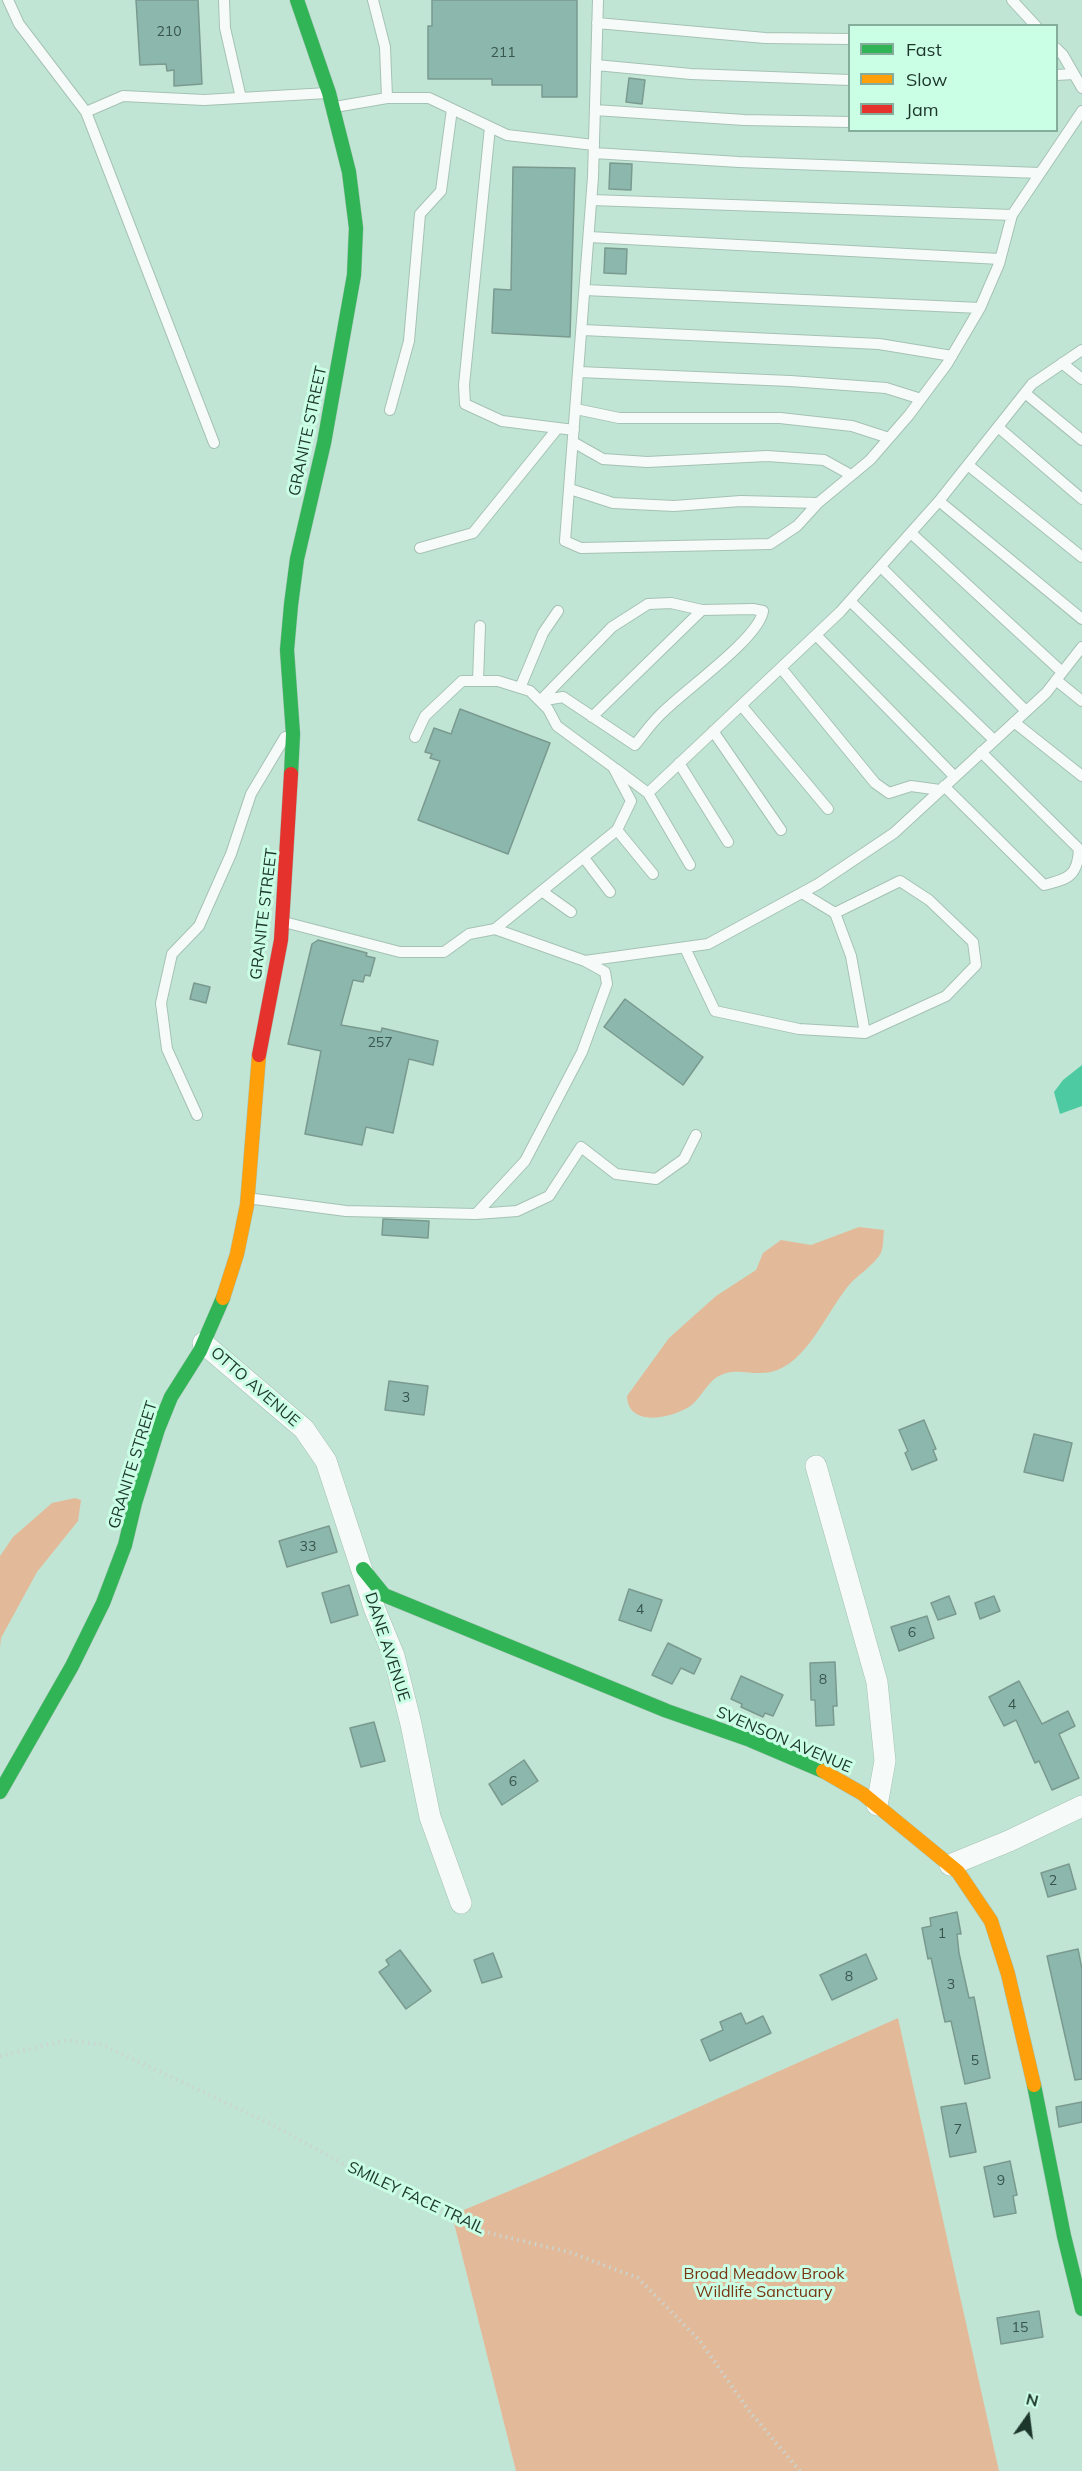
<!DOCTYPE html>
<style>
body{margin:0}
#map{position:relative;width:1082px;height:2471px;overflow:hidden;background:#c1e5d4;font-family:Mulish,sans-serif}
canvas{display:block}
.legend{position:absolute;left:848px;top:24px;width:210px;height:108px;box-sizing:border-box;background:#cafee5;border:2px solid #84ae9b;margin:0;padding:8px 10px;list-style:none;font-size:18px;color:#1c362b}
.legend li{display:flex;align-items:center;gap:12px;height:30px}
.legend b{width:30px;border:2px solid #84ae9b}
.north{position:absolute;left:998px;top:2387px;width:60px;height:60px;-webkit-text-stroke:4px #cafee5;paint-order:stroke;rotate:14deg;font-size:16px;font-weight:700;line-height:24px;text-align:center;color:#1c362b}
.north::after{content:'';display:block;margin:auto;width:21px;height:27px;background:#1c362b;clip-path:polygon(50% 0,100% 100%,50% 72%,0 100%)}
</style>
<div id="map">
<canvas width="1082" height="2471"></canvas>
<ul class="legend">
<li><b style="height:8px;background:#30b455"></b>Fast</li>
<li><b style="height:8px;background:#ff9f0a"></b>Slow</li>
<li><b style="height:8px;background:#e5322d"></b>Jam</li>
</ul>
<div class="north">N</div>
</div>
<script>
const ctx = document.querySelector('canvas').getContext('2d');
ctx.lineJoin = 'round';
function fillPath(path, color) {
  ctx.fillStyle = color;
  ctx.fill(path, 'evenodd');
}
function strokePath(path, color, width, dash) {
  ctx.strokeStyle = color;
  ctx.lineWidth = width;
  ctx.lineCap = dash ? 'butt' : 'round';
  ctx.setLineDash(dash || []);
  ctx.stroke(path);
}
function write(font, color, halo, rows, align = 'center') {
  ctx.font = font + ' Mulish,sans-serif';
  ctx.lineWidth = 6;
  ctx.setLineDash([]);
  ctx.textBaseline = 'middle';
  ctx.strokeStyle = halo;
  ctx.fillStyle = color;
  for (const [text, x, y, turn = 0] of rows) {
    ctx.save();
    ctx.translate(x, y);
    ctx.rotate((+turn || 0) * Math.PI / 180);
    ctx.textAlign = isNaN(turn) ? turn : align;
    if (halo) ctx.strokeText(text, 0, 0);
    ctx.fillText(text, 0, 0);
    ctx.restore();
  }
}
fillPath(new Path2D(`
 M859,1227L884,1230C883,1237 884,1250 879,1256C871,1267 858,1275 849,1285C827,1311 807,1364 771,1372C752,1376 735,1366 717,1377C706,1384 700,1400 689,1407C669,1419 628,1427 627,1396L669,1338L716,1296L756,1270L763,1253L781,1240L811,1245Z
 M75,1498L81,1500L78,1521L37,1572L1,1638L0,1648V1556L13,1537L52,1503Z
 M898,2018L999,2471H516L452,2215L540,2178Z`), '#e3ba99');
fillPath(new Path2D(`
 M1082,1065V1106L1060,1114L1054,1092L1063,1080Z`), '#4dcaa1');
const building = new Path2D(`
 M136,0H198L202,84L174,86V70L167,71L166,64L140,65Z
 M432,0H577V97H542V85H492V79H428V26H432Z
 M629,78L645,80L642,104L626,102Z
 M610,163L632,164L631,190L609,189Z
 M513,167L575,168L570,337L492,333L494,289L511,290Z
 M605,248L627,249L626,274L604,273Z
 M460,709L550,743L508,854L418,820L440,761L430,758L432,754L425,752L434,728L451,734Z
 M318,940L367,953L366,956L375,958L370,976L365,975L363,982L353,980L341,1025L381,1032L382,1028L438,1041L433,1065L409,1059L393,1133L366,1127L362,1145L305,1134L321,1051L288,1044L312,944Z
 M194,983L210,987L206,1003L190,999Z
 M625,999L703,1057L683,1085L604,1027Z
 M383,1219L429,1221L428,1238L382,1235Z
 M389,1381L428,1386L424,1415L385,1410Z
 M924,1420L936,1449L933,1450L937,1460L912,1470L905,1453L908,1451L899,1430Z
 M1034,1434L1072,1443L1063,1481L1024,1472Z
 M329,1526L337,1552L287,1567L279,1541Z
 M349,1585L358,1615L331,1623L322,1593Z
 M629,1589L662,1600L651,1631L619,1620Z
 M949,1596L956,1614L938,1620L931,1603Z
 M994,1596L1000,1611L980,1619L975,1603Z
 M927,1616L934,1638L899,1651L891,1627Z
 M668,1643L701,1659L694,1674L681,1668L672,1684L652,1675Z
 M835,1662L837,1706H833L834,1725L816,1726L815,1700H811L810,1663Z
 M741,1676L783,1695L773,1716L765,1713L763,1717L741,1707L742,1704L731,1699Z
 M1019,1681L1042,1724L1068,1711L1075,1726L1059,1734L1079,1778L1052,1790L1039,1761L1035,1763L1016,1720L1004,1726L989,1697Z
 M374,1722L385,1761L361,1767L350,1728Z
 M524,1760L538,1781L502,1805L489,1784Z
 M1069,1864L1076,1889L1048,1897L1041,1873Z
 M957,1912L961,1934H957L959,1953L969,1998L974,1997L990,2078L965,2084L951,2021L945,2022L931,1958L928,1959L922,1928L931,1926L930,1918Z
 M1078,1949L1082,1969V2079L1075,2080L1047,1956Z
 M400,1950L431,1991L406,2009L379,1972L389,1965L386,1960Z
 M493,1953L502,1977L482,1983L474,1960Z
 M866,1954L877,1979L832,2000L820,1975Z
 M741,2013L746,2024L763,2016L771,2033L710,2061L701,2040L723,2030L720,2022Z
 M1082,2102V2122L1059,2127L1056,2107Z
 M966,2103L976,2152L950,2157L941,2107Z
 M1010,2161L1017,2195L1013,2196L1016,2213L994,2217L984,2167Z
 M1039,2311L1043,2337L1001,2344L997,2318Z`);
fillPath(building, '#8cb7ac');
strokePath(building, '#7a9a90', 1.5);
const lane = new Path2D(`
 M8,0L19,24L86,112
 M224,0L225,28L241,98
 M598,0L593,177L565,541L581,548L770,544L797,526L818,503L870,460L909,415L947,364L980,308L999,264L1012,215L1082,111
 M1012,0L1036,26
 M597,23L765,38L850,39
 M1056,48L1063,55L1082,88
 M596,65L691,74L850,80
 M1056,75L1074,74
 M387,98H429L507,135L594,145
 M335,107L387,98L385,47L373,0
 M595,110L744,120L850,122
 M490,127L464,385L465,404L502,421L574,430
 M594,153L739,162L1040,173
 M592,200L1012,215
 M589,237L1000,259
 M585,290L980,308
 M583,330L879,344L952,356
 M1062,363L1082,379
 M579,372L790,381L886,388L921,399
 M1025,393L1082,440
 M576,409L619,418H780L852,426L889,438
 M390,410L409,341L420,214L441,191L452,109
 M998,427L1082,499
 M573,442L603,459L647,462L767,456L824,460L851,475
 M214,443L86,112L123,96L204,100L328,93
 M968,465L1082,557
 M570,489L613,503L674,506L741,501L818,503
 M939,501L1082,619
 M911,533L1062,672
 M420,548L473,533L557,429
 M881,567L1026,711
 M850,601L994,740
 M671,603L702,610L753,609L763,611C759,639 680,693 659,716C650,725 643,735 635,745L563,697L540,701L612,627L648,604Z
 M816,635L954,776
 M781,668L875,783L889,793L911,786L940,790
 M1056,680L1082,701
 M478,681L480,626
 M520,688L543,633L558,611
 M741,705L828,809
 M592,717L702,610
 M1014,722L1082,776
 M713,731L781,830
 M415,737L425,716L462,681H498L530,691L548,709L557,726L613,767L631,801L617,830L495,929
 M679,763L728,842
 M616,769L648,793L690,865
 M944,786L1044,885C1068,879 1078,876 1079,849L981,752
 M648,793L840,612L939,501L1032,384L1082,350
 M617,830L653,874
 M584,858L610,892
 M543,892L571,912
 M835,913L851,956L865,1033
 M685,948L715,1011L799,1029L865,1033L946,996L976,965L973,942L929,900L900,881L835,913L802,893
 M585,961L708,944L818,884L894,833L1046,693L1082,647
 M197,1115L167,1049L161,1003L172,954L199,926L231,854L251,794L285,737
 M247,1198L346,1211L476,1214L525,1161L582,1052L607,984L605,972L585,961L495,929L469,934L444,952H400L284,922
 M476,1214L517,1211L549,1196L581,1147L616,1174L656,1179L684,1159L696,1135`);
const street = new Path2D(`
 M203,1343L304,1429L326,1461L375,1610L394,1656L411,1724L430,1817L461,1903
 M816,1466L877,1682L885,1761L877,1805
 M950,1865L1009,1841L1082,1806`);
const fast = new Path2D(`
 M291,774L293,734L287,650L291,605L297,559L324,443L354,275L356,228L349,172L329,93L297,0
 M363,1569L384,1595L667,1711L750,1740L823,1771
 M0,1792L72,1666L103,1603L125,1545L135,1503L158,1429L171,1397L200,1351L223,1298
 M1034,2085L1064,2236L1082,2309`);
const slow = new Path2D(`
 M223,1298L237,1254L247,1205L259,1055
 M823,1771L863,1794L958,1872L991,1921L1008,1974L1034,2085`);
const jam = new Path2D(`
 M259,1055L281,940L291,774`);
strokePath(lane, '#a5c2b4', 12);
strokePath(street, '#a5c2b4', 22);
strokePath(fast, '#a5c2b4', 15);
strokePath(slow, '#a5c2b4', 15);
strokePath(jam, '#a5c2b4', 15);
strokePath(new Path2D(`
 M0,2056L66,2040L103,2045L269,2123L378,2183L452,2219L493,2234L569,2252L638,2278L700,2341L750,2412L800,2471`), '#cad5d0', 4, [1.5, 4.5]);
strokePath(lane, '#f6fbf9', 10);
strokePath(street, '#f6fbf9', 21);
strokePath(fast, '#30b455', 14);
strokePath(slow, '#ff9f0a', 14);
strokePath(jam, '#e5322d', 14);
write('14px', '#38564b', null, [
 ["210",169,32],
 ["211",503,53],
 ["257",380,1043],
 ["3",406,1398],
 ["33",308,1547],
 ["4",640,1610],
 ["6",912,1633],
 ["8",823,1680],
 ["4",1012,1705],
 ["6",513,1782],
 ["2",1053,1881],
 ["1",942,1934],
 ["8",849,1977],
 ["3",951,1985],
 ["5",975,2061],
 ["7",958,2130],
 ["9",1001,2181],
 ["15",1020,2328]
]);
write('16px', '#1c362b', '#cafee5', [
 ["GRANITE STREET",308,431,-78],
 ["GRANITE STREET",264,914,-83],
 ["OTTO AVENUE",255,1387,41],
 ["GRANITE STREET",133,1465,-73],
 ["DANE AVENUE",387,1647,72],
 ["SVENSON AVENUE",784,1740,23],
 ["SMILEY FACE TRAIL",416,2198,25]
]);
write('16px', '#793512', '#cafee5', [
 ["Broad Meadow Brook",764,2274],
 ["Wildlife Sanctuary",764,2292]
]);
</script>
